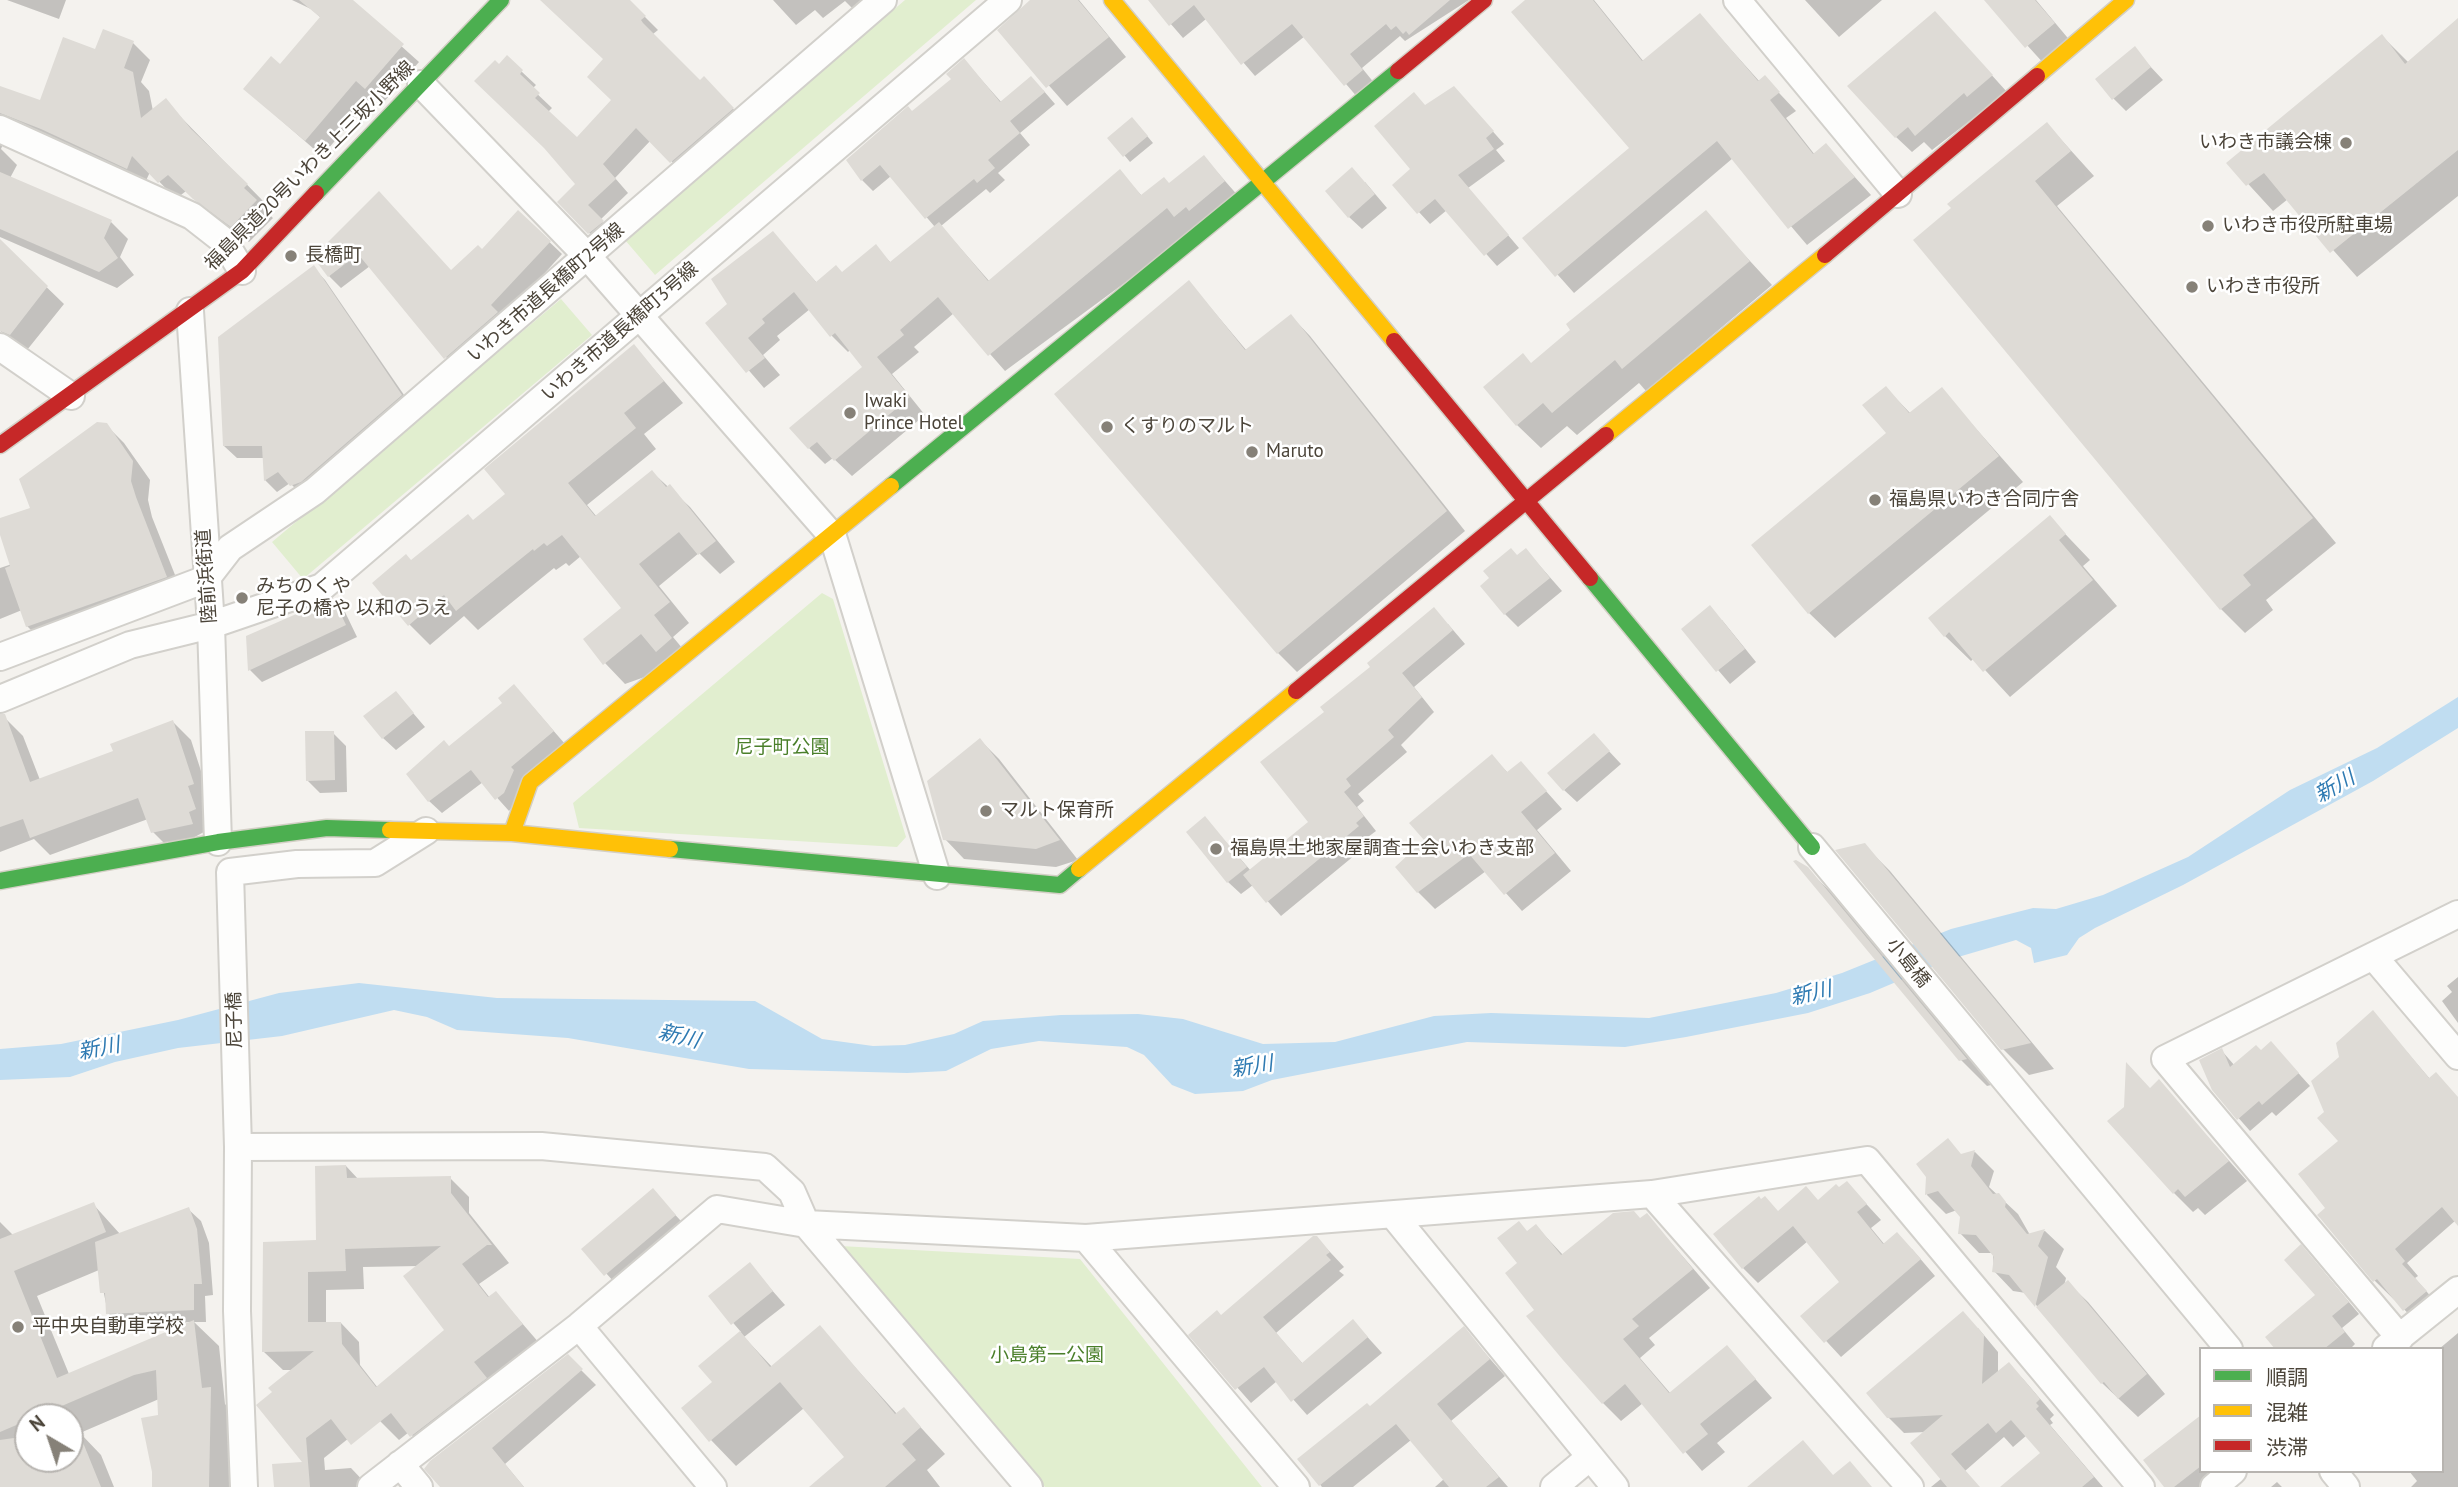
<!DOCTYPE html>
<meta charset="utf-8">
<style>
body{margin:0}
#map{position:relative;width:2458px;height:1487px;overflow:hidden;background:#f4f2ee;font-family:"PT Sans","Noto Sans JP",sans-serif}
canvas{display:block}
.legend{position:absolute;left:2199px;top:1347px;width:245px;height:126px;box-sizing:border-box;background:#fff;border:2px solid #b7b4b0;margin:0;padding:9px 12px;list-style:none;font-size:21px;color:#4b4439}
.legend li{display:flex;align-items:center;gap:14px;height:35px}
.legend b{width:35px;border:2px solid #b7b4b0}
.north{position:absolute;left:14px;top:1403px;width:70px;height:70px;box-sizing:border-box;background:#fff;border:2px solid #b7b4b0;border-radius:50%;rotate:321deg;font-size:19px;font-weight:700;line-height:28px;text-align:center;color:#4b4439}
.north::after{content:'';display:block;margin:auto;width:24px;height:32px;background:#868178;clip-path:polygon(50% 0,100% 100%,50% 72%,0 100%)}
</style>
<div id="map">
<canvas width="2458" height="1487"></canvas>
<ul class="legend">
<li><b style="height:9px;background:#4caf50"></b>順調</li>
<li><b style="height:9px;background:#ffc107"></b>混雑</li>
<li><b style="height:9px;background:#c62828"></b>渋滞</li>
</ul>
<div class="north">N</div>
</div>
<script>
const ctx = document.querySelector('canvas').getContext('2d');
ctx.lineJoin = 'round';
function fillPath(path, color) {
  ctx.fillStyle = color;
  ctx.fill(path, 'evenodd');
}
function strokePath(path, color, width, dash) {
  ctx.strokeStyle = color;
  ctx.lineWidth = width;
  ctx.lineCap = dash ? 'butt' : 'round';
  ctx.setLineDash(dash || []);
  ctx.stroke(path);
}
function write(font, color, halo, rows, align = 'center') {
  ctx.font = font + ' "PT Sans","Noto Sans JP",sans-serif';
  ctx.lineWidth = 5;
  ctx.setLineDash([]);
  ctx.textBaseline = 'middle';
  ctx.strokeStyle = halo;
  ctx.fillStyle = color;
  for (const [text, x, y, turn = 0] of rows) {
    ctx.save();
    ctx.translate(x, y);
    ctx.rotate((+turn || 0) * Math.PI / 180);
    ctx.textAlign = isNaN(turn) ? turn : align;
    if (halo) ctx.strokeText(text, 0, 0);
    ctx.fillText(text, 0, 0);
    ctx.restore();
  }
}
fillPath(new Path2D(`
 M905,0H976L655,275L625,240Z
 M561,299L592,335L303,579L272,542Z
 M822,593L833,599L906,837L897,847L579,828L573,803Z
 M840,1246L1080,1259L1262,1487H1045Z`), '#e1eecf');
fillPath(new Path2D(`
 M2458,697V728L2373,781L2183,885L2095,928L2079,938L2067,955L2034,963L2031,948L2016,940L1948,960L1870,993L1808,1013L1686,1037L1625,1047L1467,1042L1272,1080L1243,1091L1195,1094L1172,1085L1144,1055L1127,1047L1039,1041L991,1049L946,1071L907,1073L749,1069L568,1038L457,1030L427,1017L394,1010L282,1036L178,1048L115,1062L70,1077L0,1080V1049L61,1044L178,1020L279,993L359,983L497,998L755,1001L822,1039L873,1046L905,1045L954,1034L983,1021L1061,1015L1138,1014L1183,1019L1263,1044L1335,1042L1434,1016L1491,1013L1649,1018L1776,993L1842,973L1951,929L2033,908L2056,909L2103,895L2188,857L2290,790L2377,748Z`), '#c0ddf1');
fillPath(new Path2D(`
 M7,0H66L59,19Z
 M292,0H350L419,62L382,104L373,96L322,156L245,89L280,66L321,18L311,9Z
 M556,0H628L658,30L653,34L700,82L704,79L746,122L685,175L651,140L615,178L628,193L600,220L616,235L603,247L559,202L578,184L499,67L507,58L536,85L532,89L552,108L548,112L577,139L614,100L605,60Z
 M773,0H883L863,19L845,1L823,18L815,10L796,25Z
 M1034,0H1079L1126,57L1067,106L1000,30Z
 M1150,0H1469L1405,41L1400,36L1362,68L1375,84L1358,98L1305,36L1255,76L1206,19L1183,38Z
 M1529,0H1594L1644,62L1700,15L1760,82L1765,78L1796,111L1786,118L1815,155L1826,145L1871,195L1807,245L1733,158L1574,293L1525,238L1632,149Z
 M1805,0H1882L1839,37Z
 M1986,0H2036L2072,43L2046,66Z
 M2458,20V196L2357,277L2288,199L2273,211L2229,163L2382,36L2409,63Z
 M1951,30L2007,92L1932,150L1924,142L1912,152L1896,137Z
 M133,43L150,60L141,82L149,91L153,111L165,101L264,202L260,206L273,218L249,242L212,216L186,191L176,199L150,172L144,185L8,132L1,149L17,165L10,178L111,222L128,239L120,257L134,275L117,288L0,237V88L41,102L96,51Z
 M2134,49L2163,80L2126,111L2113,98Z
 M964,60L1002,103L1043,90L1055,104L1020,133L1030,145L998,173L1005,180L990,193L986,189L941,226L990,282L1120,172L1142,196L1170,185L1204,157L1240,198L1005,371L954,313L914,347L919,352L892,374L925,415L852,476L833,458L825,464L809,448L865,368L850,350L848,352L832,336L810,309L777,336L780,340L763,355L780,375L764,388L708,323L729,305L773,233L817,283L843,274L876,247L891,263L935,227L891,176L873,191L862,180L913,113L953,80Z
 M1465,100L1504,144L1496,150L1505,161L1468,188L1519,248L1497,266L1447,210L1430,224L1394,185L1413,169L1426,107Z
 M2047,124L2094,176L2057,206L2336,543L2266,600L2273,610L2245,633L2221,609L1953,209Z
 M1138,125L1153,143L1130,162L1110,138Z
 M1365,182L1387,208L1362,229L1349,217Z
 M379,193L452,272L482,251L518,212L562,254L457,370L370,266L341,288L329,276Z
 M1706,213L1772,285L1646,391L1639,383L1577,435L1567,426L1541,448L1517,425L1532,365Z
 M0,242L64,304L27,350L0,331Z
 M313,267L325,280L413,408L304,497L290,483L277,492L265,480L264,458H237L224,446Z
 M1189,282L1247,351L1291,316L1310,336L1465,531L1297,672L1278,653Z
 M634,346L683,403L644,434L656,449L587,505L597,517L652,472L690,507L735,562L720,574L699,553L659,586L689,623L673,637L692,660L625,684L605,663L624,609L581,556L569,566L566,563L556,570L554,568L478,630L464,616L430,645L409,624L412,562L474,522L508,495Z
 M1886,388L1911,414L1941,389L2023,482L1835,638L1809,613L1888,433Z
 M106,425L124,443L150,480L148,500L152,517L183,595L45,644L27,626L22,610L0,619V568L12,564L0,530V520L32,509Z
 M2050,518L2090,560L2083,566L2117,606L2010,697L1974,658L1971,661L1945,636Z
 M1526,550L1562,591L1518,627L1505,614L1518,557Z
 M333,600L345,612L357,637L262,682L250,670L248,638Z
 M1722,620L1756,662L1730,684L1683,629Z
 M1448,624L1465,644L1414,687L1434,712L1401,745L1407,752L1358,794L1364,801L1357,807L1376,831L1368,837L1372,841L1281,916L1253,885L1241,894L1228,882L1205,818L1251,871L1310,822L1263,762Z
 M396,693L425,727L396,750L383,738Z
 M526,699L565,744L509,811L483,782L442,813L429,801L449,748Z
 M5,718L23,736L40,780L115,752L173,722L191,740L211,802L213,827L171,850L153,832L148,819L50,855L34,839L0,852V720Z
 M333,733L346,746L347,792L320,793L307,780Z
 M980,740L999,759L1078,860L1056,867L964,859L945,839Z
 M1606,748L1621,764L1577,802L1564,790Z
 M1492,756L1508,773L1521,763L1562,809L1537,830L1571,871L1522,911L1486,871L1435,909L1418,892L1427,840Z
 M1864,845L1890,871L2054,1069L2029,1075L2003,1049Z
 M1807,869L1834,895L1991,1085L1987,1086L1961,1060Z
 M2458,977V1023L2442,1001L2452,992L2447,986Z
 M2373,1012L2430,1079L2458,1098V1223L2456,1220L2407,1263L2418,1276L2415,1278L2439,1306L2418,1323L2375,1281L2328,1209L2341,1141L2326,1112L2341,1058Z
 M2222,1051L2235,1066L2261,1052L2283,1056L2310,1086L2276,1116L2272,1112L2250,1131L2213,1089Z
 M2159,1082L2247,1181L2205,1215L2198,1208L2193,1212L2174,1193L2151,1089Z
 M1975,1152L1994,1171L1989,1187L2018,1214L2030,1235L2045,1231L2064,1249L2056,1267L2066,1278L2064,1286L2068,1283L2088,1302L2165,1394L2138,1417L2102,1383L2026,1293L2013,1291L1994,1271L1993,1253H1979L1960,1233L1962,1217L1957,1210L1946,1214L1927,1195L1928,1177L1963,1156Z
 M346,1166L359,1180L450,1178L469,1197V1213L509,1263L479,1284L490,1298L496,1293L540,1344L430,1454L409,1432L399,1440L371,1412L349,1438L324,1458L325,1470L351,1468L369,1487H275L305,1463L274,1393L293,1370H283L264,1352L318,1242ZM419,1266L446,1330L378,1388L360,1365L359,1342L341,1323L326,1324V1290L364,1289L363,1267Z
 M1847,1183L1881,1220L1871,1228L1885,1245L1912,1249L1935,1276L1841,1357L1803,1316L1841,1282L1808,1241L1758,1283L1743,1268L1779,1212L1819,1201Z
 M653,1191L694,1235L625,1294L584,1249Z
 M93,1204L120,1234L188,1209L201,1221L209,1243L213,1295L205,1296L206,1322H194L219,1346L225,1404L235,1414L233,1487H154L159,1399L80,1433L101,1455L114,1487H0V1222L14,1236ZM99,1270L108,1313L120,1326L192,1322L69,1374L37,1296ZM28,1417H70V1459H28Z
 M1647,1215L1710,1288L1649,1338L1655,1345L1640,1358L1671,1394L1727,1347L1772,1398L1717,1443L1725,1452L1702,1471L1643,1403L1621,1421L1603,1403L1536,1310L1520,1264L1528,1232L1536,1226L1563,1255Z
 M1317,1238L1344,1267L1339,1271L1344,1275L1276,1333L1303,1364L1353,1321L1382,1353L1307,1415L1277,1381L1251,1403L1191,1335L1221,1317Z
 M2312,1258L2359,1314L2342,1328L2355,1344L2350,1349H2276L2318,1295Z
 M749,1264L785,1305L744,1337L773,1368L819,1327L897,1414L904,1409L945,1454L927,1470L940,1487H811L846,1458L804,1408L736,1466L711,1440L714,1382L741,1332L710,1296Z
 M1978,1328L1998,1352V1373L2008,1364L2024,1380L2054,1415L2050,1419L2053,1423L2050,1425L2103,1487H2003L2043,1454L2027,1435L2013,1447L2004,1437L1965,1471L1979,1487H1931L1942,1478L1926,1432L1904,1433L1888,1417Z
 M1464,1329L1505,1376L1451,1421L1508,1487H1435L1444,1479L1411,1440L1353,1487H1322L1299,1459L1370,1408Z
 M2458,1333V1487H2411L2417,1481L2409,1471H2442V1349H2439Z
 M568,1357L596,1385L505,1464L524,1487H443Z
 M2201,1417V1471H2222L2203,1487H2167Z
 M2277,1482L2282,1487H2271Z`), '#0003');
fillPath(new Path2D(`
 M299,0H353L404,44L365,89L356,81L305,141L243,89L271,56L280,64L320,17Z
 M540,0H630L646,16L641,20L643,23L700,80L704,76L734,108L670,163L636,128L603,164L616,179L588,205L604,221L588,234L557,202L575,184L544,148L474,81L495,60L499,64L507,55L523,70L520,74L540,93L535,98L577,137L611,100L587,77L603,59Z
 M1030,0H1078L1109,37L1046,88L997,30Z
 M1148,0H1450L1409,35L1406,31L1403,34L1396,26L1391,30L1386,24L1350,54L1363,70L1344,86L1292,24L1241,65L1194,5L1169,26Z
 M1525,0H1593L1642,61L1700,13L1758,81L1765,75L1780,92L1770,100L1813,154L1826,143L1855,177L1788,229L1717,141L1555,277L1522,238L1629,148L1511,12Z
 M1984,0H2035L2055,23L2025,48Z
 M1935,11L1993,75L1967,97L1964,93L1915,136L1908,127L1895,138L1847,86Z
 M2458,18V150L2330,253L2264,173L2246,186L2226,163L2382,34L2405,64Z
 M103,29L134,41L124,68L133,72L141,118L166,98L191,129L248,184L244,188L257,200L231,227L193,199L168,175L158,183L132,156L127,169L41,129L0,113V86L40,100L63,37L95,49Z
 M2135,46L2151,67L2112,100L2095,79Z
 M964,58L1000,102L1031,76L1045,92L1010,121L1020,133L988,160L995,168L977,183L974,179L925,219L880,165L861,181L846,160L908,106L912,111L951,79L946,74Z
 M1454,86L1494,131L1486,138L1494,149L1458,175L1509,235L1484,256L1435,199L1417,214L1392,185L1410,169L1374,126L1414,92L1425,105Z
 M1132,117L1148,136L1123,157L1107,138Z
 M2047,122L2071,151L2035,181L2313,518L2243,575L2251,585L2220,610L1913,240L1951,208L1947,204Z
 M1204,155L1225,181L1189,211L1186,207L1174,217L1167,208L988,356L938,297L900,330L904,335L877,357L910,397L834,461L817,442L808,449L789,428L862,367L835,333L830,337L794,292L762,319L765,323L748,338L765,358L746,373L705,323L727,304L711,279L773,231L816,282L836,265L842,272L876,244L890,262L939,222L988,281L1120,169L1141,195L1164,177L1169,183Z
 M1352,167L1375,194L1348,218L1325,191Z
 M0,172L112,220L104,238L118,258L99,272L0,229Z
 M379,191L451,270L478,245L482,249L518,210L551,241L491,305L498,312L444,359L358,254L328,277L313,257Z
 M1706,210L1750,261L1622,369L1615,360L1552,413L1543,403L1516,426L1483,387L1523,353L1531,363L1570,330L1566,324Z
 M0,239L48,286L10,335L0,331Z
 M314,265L402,395L301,482L290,486L278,472L264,481L262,446H223L218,337Z
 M1189,280L1245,350L1291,314L1447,511L1277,654L1054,394Z
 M634,344L664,381L624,413L636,428L568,483L595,516L652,470L666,487L670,484L716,541L698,555L679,532L639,564L670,602L654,615L672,638L656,652L641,634L603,665L583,639L621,608L562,535L547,546L544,543L534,551L533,549L456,611L444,595L408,626L372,583L406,554L411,560L468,514L473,520L505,494L484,469Z
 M1886,386L1909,413L1942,387L1999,456L1808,614L1751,545L1886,433L1862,405Z
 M97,422L107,423L133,461L131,481L136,497L167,577L26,627L5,568L10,566L0,535V518L30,508L19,479Z
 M2050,515L2066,534L2059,540L2093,580L1983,672L1949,632L1944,637L1928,618Z
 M1511,548L1517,555L1526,548L1550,578L1504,615L1480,586L1489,578L1483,571Z
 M333,598L346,625L248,671L246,636Z
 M1710,605L1745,649L1716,672L1681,629Z
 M1434,607L1453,630L1402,673L1422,697L1388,730L1394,737L1346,779L1351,786L1344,792L1364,816L1356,823L1359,826L1266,903L1243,875L1308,822L1260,762L1324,712L1320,707L1370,667L1367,663Z
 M514,684L554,731L511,767L514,770L504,793L495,800L471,770L428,802L406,774L444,740L449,746L502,703L498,698Z
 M396,691L414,713L382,739L363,716Z
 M0,714H5L30,782L113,751L110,744L173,720L194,784L188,786L196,809L189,812L193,824L151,833L138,798L30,838L23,819L0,827Z
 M305,731H334L335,780L306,781Z
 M1594,733L1610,751L1563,791L1547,773Z
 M980,738L1060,840L1036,849L943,840L927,781Z
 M1492,754L1507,772L1521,761L1547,791L1521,812L1555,853L1504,895L1469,854L1417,893L1395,867L1424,840L1409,823Z
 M1205,816L1247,867L1227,883L1186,832Z
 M1865,843L2031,1043L2001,1050L1835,850Z
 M1796,860L1808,867L1967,1059L1959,1061L1793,861Z
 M2373,1010L2429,1078L2436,1072L2458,1097V1226L2442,1207L2395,1249L2405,1261L2402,1264L2427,1291L2403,1311L2377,1279L2373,1282L2320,1218L2317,1215L2325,1208L2298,1174L2338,1141L2317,1118L2324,1112L2311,1081L2339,1057L2336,1043Z
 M2271,1041L2299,1073L2262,1105L2259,1101L2237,1120L2212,1090L2199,1060L2222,1048L2230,1067L2256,1045L2261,1050Z
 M2126,1062L2150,1088L2159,1079L2229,1161L2185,1197L2178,1189L2173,1194L2107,1121L2124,1107Z
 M1948,1138L1961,1154L1975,1150L1971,1166L1993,1194L1999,1193L2006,1202L2005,1207L2027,1234L2045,1229L2038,1246L2048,1257L2035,1307L2009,1275L1992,1272L1994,1257L1976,1235L1958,1234L1960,1217L1938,1191L1925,1195L1926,1177L1916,1164Z
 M346,1165L347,1178L451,1176V1193L492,1245H487L462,1264L488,1297L496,1291L523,1324L474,1362L487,1378L410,1437L391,1413L351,1445L331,1419L306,1438L310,1487H274L272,1464L302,1462L256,1405L272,1392L268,1388L314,1351L262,1352L263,1242L316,1240L315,1166ZM441,1246L403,1276L444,1330L376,1387L342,1344L341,1322H308V1272L346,1271L345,1249Z
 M1847,1181L1867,1204L1857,1212L1883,1244L1897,1232L1921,1259L1824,1343L1800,1316L1839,1282L1793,1226L1742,1269L1713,1234L1759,1196L1761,1199L1765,1196L1778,1211L1806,1186L1818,1200L1836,1184L1839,1187Z
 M653,1188L676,1215L604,1276L581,1249Z
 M94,1202L106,1232L14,1271L57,1378L194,1320L202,1388L211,1387L209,1487H152V1472L141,1418L158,1415L156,1370L134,1375L36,1417H28V1420L0,1432V1239Z
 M189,1207L197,1229L202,1284H194V1310L106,1314L105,1293H100L95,1242Z
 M1634,1211L1640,1218L1647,1213L1693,1269L1632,1319L1639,1326L1623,1339L1669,1393L1727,1345L1756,1379L1700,1424L1708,1434L1683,1454L1625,1384L1602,1404L1563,1360L1526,1316L1534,1310L1505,1273L1517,1263L1497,1238L1519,1221L1527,1231L1536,1224L1561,1255L1613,1213Z
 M1313,1236H1317L1330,1252L1326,1255L1331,1260L1263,1317L1302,1363L1353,1319L1368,1337L1291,1402L1264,1367L1235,1390L1188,1335L1217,1310L1221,1315Z
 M2301,1244L2349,1302L2332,1316L2345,1332L2324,1349H2275L2265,1337L2315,1295L2284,1260Z
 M750,1262L773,1291L731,1325L708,1296Z
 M2068,1280L2147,1374L2118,1399L2104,1382L2101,1384L2036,1307Z
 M1963,1311L1984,1335L1982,1384L2009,1362L2040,1399L2036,1403L2039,1406L2036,1409L2094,1477L2082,1487H2000L2040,1453L2011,1420L1996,1433L1988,1423L1951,1454L1980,1487H1947L1910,1443L1943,1415L1887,1418L1866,1393Z
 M820,1325L895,1414L904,1407L921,1427L902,1444L916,1460L885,1487H809L844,1457L780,1382L709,1442L681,1408L712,1382L698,1366L740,1331L770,1367Z
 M1464,1326L1490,1359L1437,1404L1499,1477L1486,1487H1449L1396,1424L1319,1486L1297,1459L1367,1403L1370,1406Z
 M568,1354L583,1369L492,1448L524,1487H440L424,1469L430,1461Z
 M71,1413L101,1487H0V1440L28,1436V1459H70Z
 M2201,1415V1466L2174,1487H2164L2143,1460Z
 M1803,1440L1833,1475L1850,1461L1872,1487H1747Z`), '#dedbd6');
const street = new Path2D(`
 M1737,0L1898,194
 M421,84L588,257L833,537L937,876
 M0,129L192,216L224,241L242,271
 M190,311L211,625L218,842
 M0,347L71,396
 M0,657L206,579L230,548L315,491L883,0
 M0,699L130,645L211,625L322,587L1008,0
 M1812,847L2229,1349
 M2374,957L2458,1056
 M238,1147L541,1146L765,1167L792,1192L806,1224L1086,1238L1652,1194L1867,1160L2141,1487
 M1652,1194L1910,1487
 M1394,1216L1615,1487
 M1086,1238L1296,1487
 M579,1326L713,1487
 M2400,1338L2165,1059L2458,914
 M2386,1348L2458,1290
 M400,1464L419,1487
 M2333,1471L2346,1487
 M244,1487L237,1311L238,1147L230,872L297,864L375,863L426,831
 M371,1487L579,1326L717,1209L806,1224L1029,1487
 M1554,1487L1590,1457
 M2214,1487L2233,1471`);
const fast = new Path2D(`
 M316,193L501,0
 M891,486L1398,71
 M1590,578L1812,847
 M670,849L1060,885L1079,869
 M0,881L218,842L327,828L390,830`);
const slow = new Path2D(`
 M1112,0L1394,341
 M2037,76L2126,0
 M1606,435L1825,255
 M390,830L512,833L670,849
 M512,833L530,782L891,486
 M1079,869L1296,691`);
const jam = new Path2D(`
 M1398,71L1484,0
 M1825,255L2037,76
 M1394,341L1590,578
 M0,445L242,271L316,193
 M1296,691L1606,435`);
strokePath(street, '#d2d0cb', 30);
strokePath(fast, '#d3cfc5', 19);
strokePath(slow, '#d3cfc5', 19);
strokePath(jam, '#d3cfc5', 19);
strokePath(street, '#fdfdfc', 26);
strokePath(fast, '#4caf50', 16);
strokePath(slow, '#ffc107', 16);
strokePath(jam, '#c62828', 16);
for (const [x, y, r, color] of [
 [2346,143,7,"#868178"],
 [2208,226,7,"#868178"],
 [291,256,7,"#868178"],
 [2192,287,7,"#868178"],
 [850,413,7,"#868178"],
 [1107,427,7,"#868178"],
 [1252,452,7,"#868178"],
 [1875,500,7,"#868178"],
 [242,598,7,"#868178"],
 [986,811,7,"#868178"],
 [1216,849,7,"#868178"],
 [18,1327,7,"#868178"]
]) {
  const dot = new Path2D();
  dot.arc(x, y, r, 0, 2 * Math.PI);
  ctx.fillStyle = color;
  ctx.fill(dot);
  strokePath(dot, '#fff', 2.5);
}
write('19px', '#4b4439', '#fff', [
 ["いわき市議会棟",2332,143,"right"],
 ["いわき市役所駐車場",2222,226],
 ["長橋町",305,256],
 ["いわき市役所",2206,287],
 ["Iwaki",864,402],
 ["Prince Hotel",864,424],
 ["くすりのマルト",1121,427],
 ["Maruto",1266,452],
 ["福島県いわき合同庁舎",1889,500],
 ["みちのくや",256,587],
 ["尼子の橋や 以和のうえ",256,609],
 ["マルト保育所",1000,811],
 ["福島県土地家屋調査士会いわき支部",1230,849],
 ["平中央自動車学校",32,1327]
], 'left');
write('19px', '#4b4439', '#fff', [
 ["福島県道20号いわき上三坂小野線",310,166,-45],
 ["いわき市道長橋町2号線",546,293,-41],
 ["いわき市道長橋町3号線",620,332,-41],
 ["陸前浜街道",207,576,-94],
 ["小島橋",1908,963,51],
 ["尼子橋",235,1020,-91]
]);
write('19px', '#4a7f2a', '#fff', [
 ["尼子町公園",782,748],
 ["小島第一公園",1047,1356]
]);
write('italic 21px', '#2e7ab2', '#fff', [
 ["新川",2335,787,-30],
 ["新川",1811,994,-13],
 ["新川",679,1037,14],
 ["新川",99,1049,-11],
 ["新川",1252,1067,-9]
]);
</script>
